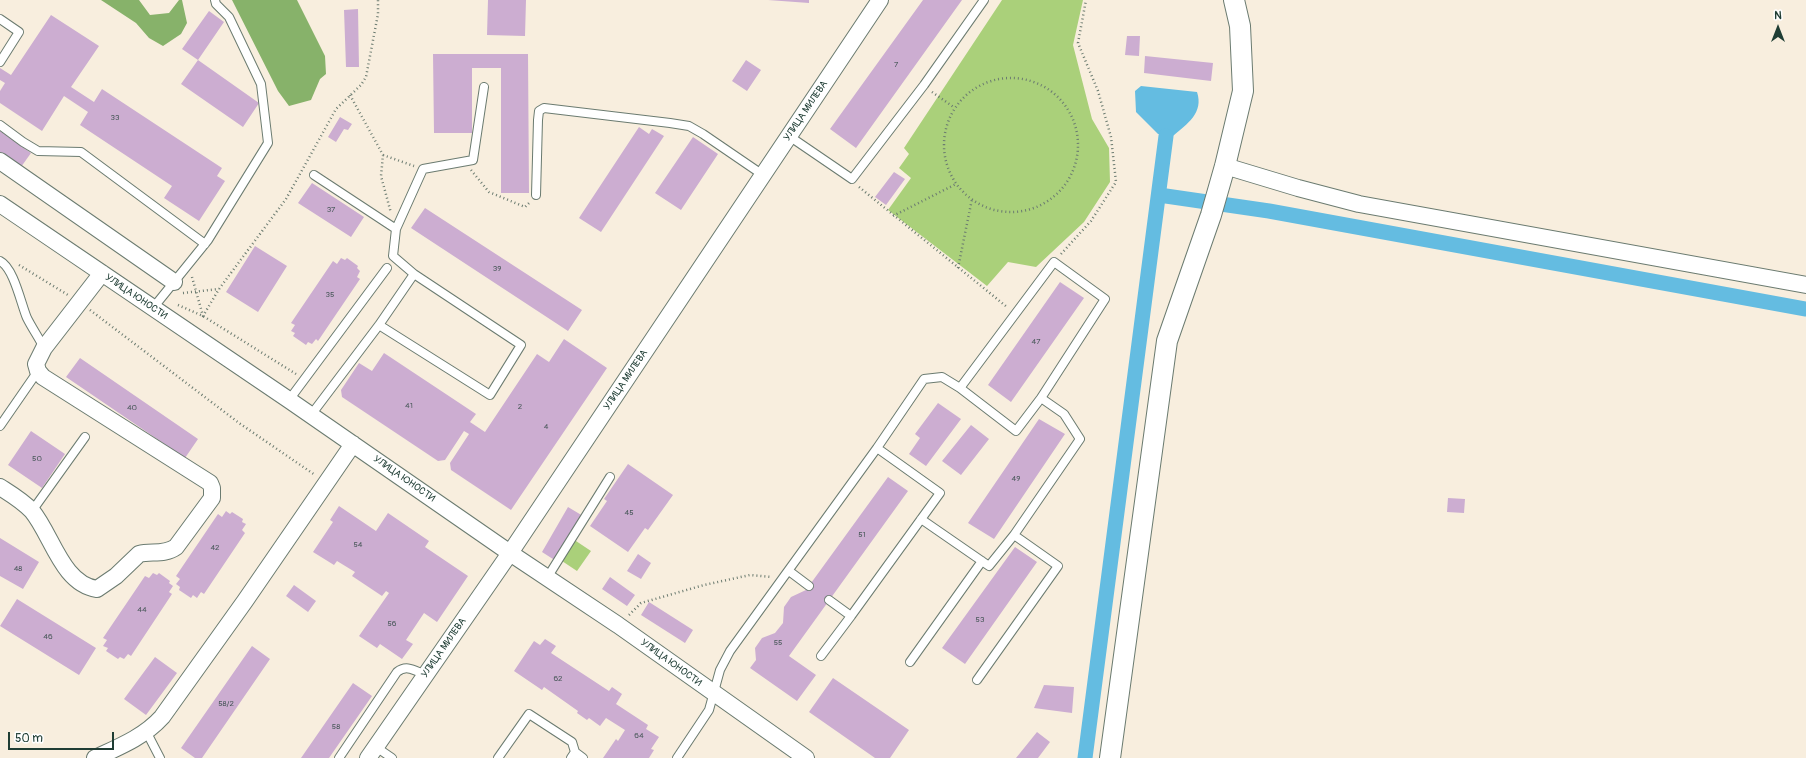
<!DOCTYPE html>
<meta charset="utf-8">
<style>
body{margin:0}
#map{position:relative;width:1806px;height:758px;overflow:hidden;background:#f8eede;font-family:Pangolin,sans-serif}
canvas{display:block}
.north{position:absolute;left:1758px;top:8px;width:40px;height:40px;-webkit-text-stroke:3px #fff;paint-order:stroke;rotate:0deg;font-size:11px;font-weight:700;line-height:16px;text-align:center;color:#1f3d34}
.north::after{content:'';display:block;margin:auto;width:14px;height:18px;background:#1f3d34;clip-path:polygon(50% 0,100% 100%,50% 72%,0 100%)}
.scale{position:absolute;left:8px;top:732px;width:106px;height:18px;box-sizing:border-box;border:2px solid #1f3d34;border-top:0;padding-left:5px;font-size:12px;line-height:14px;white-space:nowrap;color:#1f3d34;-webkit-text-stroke:3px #fff;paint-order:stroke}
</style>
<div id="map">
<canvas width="1806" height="758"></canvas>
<div class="north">N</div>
<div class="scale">50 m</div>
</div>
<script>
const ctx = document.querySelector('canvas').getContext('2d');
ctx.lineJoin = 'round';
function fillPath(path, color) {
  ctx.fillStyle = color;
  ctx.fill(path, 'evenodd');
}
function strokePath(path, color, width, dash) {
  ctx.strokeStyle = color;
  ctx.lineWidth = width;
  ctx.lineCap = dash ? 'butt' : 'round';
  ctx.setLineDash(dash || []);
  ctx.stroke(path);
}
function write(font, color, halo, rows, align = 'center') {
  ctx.font = font + ' Pangolin,sans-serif';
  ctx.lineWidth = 3;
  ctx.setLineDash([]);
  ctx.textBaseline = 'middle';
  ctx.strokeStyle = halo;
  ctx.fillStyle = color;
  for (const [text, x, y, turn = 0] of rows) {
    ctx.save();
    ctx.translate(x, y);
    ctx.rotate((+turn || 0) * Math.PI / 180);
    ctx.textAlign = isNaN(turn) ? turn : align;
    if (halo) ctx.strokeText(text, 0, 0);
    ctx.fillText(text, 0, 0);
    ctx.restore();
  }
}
fillPath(new Path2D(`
 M1002,0H1083L1073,45L1092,119L1109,148L1110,182L1084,222L1036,267L1008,262L987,286L888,210L911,178L899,168L909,154L904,148Z
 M573,539L591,551L577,571L559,559Z`), '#aad07a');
fillPath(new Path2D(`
 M101,0H139L150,15L169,13L179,0H182L187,23L181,34L163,46L149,38L136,23Z
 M232,0H297L325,56L326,74L320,79L311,100L289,106L278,91Z`), '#87b26a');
fillPath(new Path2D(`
 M1141,86L1197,92C1204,113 1187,124 1173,136L1158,134L1136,112L1135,91Z`), '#64bce1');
strokePath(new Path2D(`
 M1159,195L1269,211L1806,309
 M1085,758L1166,136`), '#64bce1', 15);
fillPath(new Path2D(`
 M488,0H526L525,36L487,35Z
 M768,0H809V3Z
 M923,0H962L856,148L830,129Z
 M358,9L359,67H346L344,10Z
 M209,11L224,22L198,60L182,49Z
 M51,15L99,46L71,87L94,102L102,89L222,168L217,176L225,181L199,221L164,198L172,186L80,125L88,112L64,96L42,131L0,103V91L5,83L0,80V68L11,75Z
 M1127,36H1140L1139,56L1125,55Z
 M433,54H528L529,193H501V68H472V133H434Z
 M1145,56L1213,63L1211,81L1144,73Z
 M198,60L259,103L243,127L181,84Z
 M746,60L761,70L747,91L732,81Z
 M340,117L352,124L348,130L344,129L336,142L328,137Z
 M639,127L649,134L652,129L664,136L601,232L579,218Z
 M0,131L31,153L21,167L0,152Z
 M693,137L718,154L681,210L655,193Z
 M894,172L905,179L886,205L875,197Z
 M312,183L364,217L351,237L298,203Z
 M425,208L582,310L568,331L411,228Z
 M255,246L287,266L258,312L226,292Z
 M341,258L345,260L347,258L358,266L357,268L360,271L357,277L360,279L318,341L316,339L312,344L308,342L306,345L293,336L295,333L291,331L295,325L291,323L333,261L337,264Z
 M1060,282L1084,298L1011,402L988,385Z
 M564,339L607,368L511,510L451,470L450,463L469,434L464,431L445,460L438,461L342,397L341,390L359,363L372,371L384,353L476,414L470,422L485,432L537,354L549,362Z
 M80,358L198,439L185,458L66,377Z
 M938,403L961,419L926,466L909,454L920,438L915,434Z
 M1039,419L1065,434L994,539L968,523Z
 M971,425L989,439L961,475L942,461Z
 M31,431L65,454L42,488L8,465Z
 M628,464L673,495L648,530L645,528L628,552L590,526L607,501L604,499Z
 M888,477L908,491L789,656L816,675L797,701L750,668L756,660L755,648L762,638L775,633L783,623L784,607L791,597L806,590Z
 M1448,498L1465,499L1464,513L1447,512Z
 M339,506L376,531L388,513L429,541L425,547L468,576L437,622L424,613L406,640L413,644L402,659L380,644L377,648L359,636L389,593L386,591L382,596L352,576L355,572L337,561L334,565L313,552L333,522L330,520Z
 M568,507L583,516L556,561L542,552Z
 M226,511L230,514L232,512L243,519L242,522L246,524L242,530L245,533L204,594L201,592L197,598L193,595L191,598L179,590L180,587L176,584L180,579L176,576L218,514L222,517Z
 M0,538L39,562L23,589L0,576Z
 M1015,547L1037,562L965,664L942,648Z
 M638,554L651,563L641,579L627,571Z
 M153,573L157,575L159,573L170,581L169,583L173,586L169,592L172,594L131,656L128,654L124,659L120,657L118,659L106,651L108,648L103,646L107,640L103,638L145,576L149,578Z
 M610,577L635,595L627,606L602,589Z
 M294,585L316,601L308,612L286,596Z
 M17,599L96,648L79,675L0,626Z
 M649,602L693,630L685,643L641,615Z
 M545,639L556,646L551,653L609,691L612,687L622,694L616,704L648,725L646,729L659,737L651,749L654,750L649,758H603L616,739L618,741L625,730L606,718L600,726L589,718L587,720L577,713L578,711L544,687L542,690L514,671L534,641L540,645Z
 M252,646L270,659L202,758H195L181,748Z
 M155,657L177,673L146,715L124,699Z
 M833,678L909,730L890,758H875L809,712Z
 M353,683L372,696L329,758H301Z
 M1044,685L1074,687L1072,713L1034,708Z
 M1037,732L1050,742L1038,758H1016Z`), '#ccadd1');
const service = new Path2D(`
 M0,19L19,32L0,62
 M0,125L23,142L38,151L81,152L205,244
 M789,136L852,179L924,85L984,0
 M314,175L396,229L393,256L414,274
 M536,195L538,120L539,111L544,108L670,123L689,126L703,134L763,175
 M396,229L423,169L473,160L484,87
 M0,261C14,268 21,304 27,318C32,328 39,338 44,348
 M153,308L208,240L268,143L261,84L229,17L216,4L215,0
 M289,400L387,268
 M311,415L379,325L414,274L521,345L490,395L379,325
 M0,426L38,371
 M32,511L85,437
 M921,519L989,566L1014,535L1080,439L1064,414L1041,398
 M789,571L809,586
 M547,578L610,477
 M829,600L851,616L940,493L877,448
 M821,656L851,616
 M910,662L982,561
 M977,680L1058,566L1014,535
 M146,731L160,758
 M376,747L392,758
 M339,758L397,672C407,664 415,671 426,675
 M498,758L529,714L572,742L575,752
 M571,758L575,752L583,758
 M677,758L709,710L720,670L730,651L877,448L924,379L942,377L960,388L1016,431L1041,398L1105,299L1054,262L960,388`);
const minor = new Path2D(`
 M0,161L174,282
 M1225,166L1298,188L1359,204L1806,285
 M0,204L289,400L510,553L618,625L806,758
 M0,487C11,494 23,501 32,511C52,535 62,584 97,589L116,576L139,554C151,551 165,555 176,547L212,498V488L210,483L43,377L38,371L36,364L44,348L102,273
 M95,758C119,747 144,737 162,717L245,601L353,444
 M368,758L510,553L880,0`);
const tertiary = new Path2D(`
 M1110,758L1167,341L1211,215L1225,166L1243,91L1240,26L1234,0`);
strokePath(service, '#6b7b70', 10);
strokePath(minor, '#6b7b70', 18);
strokePath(tertiary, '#6b7b70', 22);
strokePath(new Path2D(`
 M944 145a67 67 0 1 1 134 0a67 67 0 1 1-134 0Z
 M932,92L955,108
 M350,95L383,155L381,176L391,213
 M383,155L414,166
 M471,170L489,192L525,207L529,203
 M859,187L1007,307
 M893,216L956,184
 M1061,254L1091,221L1116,182L1111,137L1098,91L1078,43L1086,0
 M19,265L68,295
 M958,268L972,199
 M192,277L203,316L219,289L286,199L336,109L361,85L366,77L378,14V0
 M183,293L219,289
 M178,305L203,316L296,374
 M90,310L239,423L315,475
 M629,615L641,603L704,585L750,575L771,577`), '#6b7b70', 2.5, [1, 3]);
strokePath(service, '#fff', 8);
strokePath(minor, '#fff', 16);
strokePath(tertiary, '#fff', 20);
write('8px', '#4a595b', null, [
 ["7",896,65],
 ["33",115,118],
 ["37",331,210],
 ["39",497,269],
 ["35",330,295],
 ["47",1036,342],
 ["41",409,406],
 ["2",520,407],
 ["40",132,408],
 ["4",546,427],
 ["50",37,459],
 ["49",1016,479],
 ["45",629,513],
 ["51",862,535],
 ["54",358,545],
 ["42",215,548],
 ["48",18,569],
 ["44",142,610],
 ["53",980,620],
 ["56",392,624],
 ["46",48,637],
 ["55",778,643],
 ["62",558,679],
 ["58/2",226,704],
 ["58",336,727],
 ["64",639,736]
]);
write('10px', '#1f3d34', '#fff', [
 ["УЛИЦА МИЛЕВА",806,111,-56],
 ["УЛИЦА ЮНОСТИ",136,297,34],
 ["УЛИЦА МИЛЕВА",626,380,-56],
 ["УЛИЦА ЮНОСТИ",404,479,35],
 ["УЛИЦА МИЛЕВА",444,648,-55],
 ["УЛИЦА ЮНОСТИ",671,663,36]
]);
</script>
